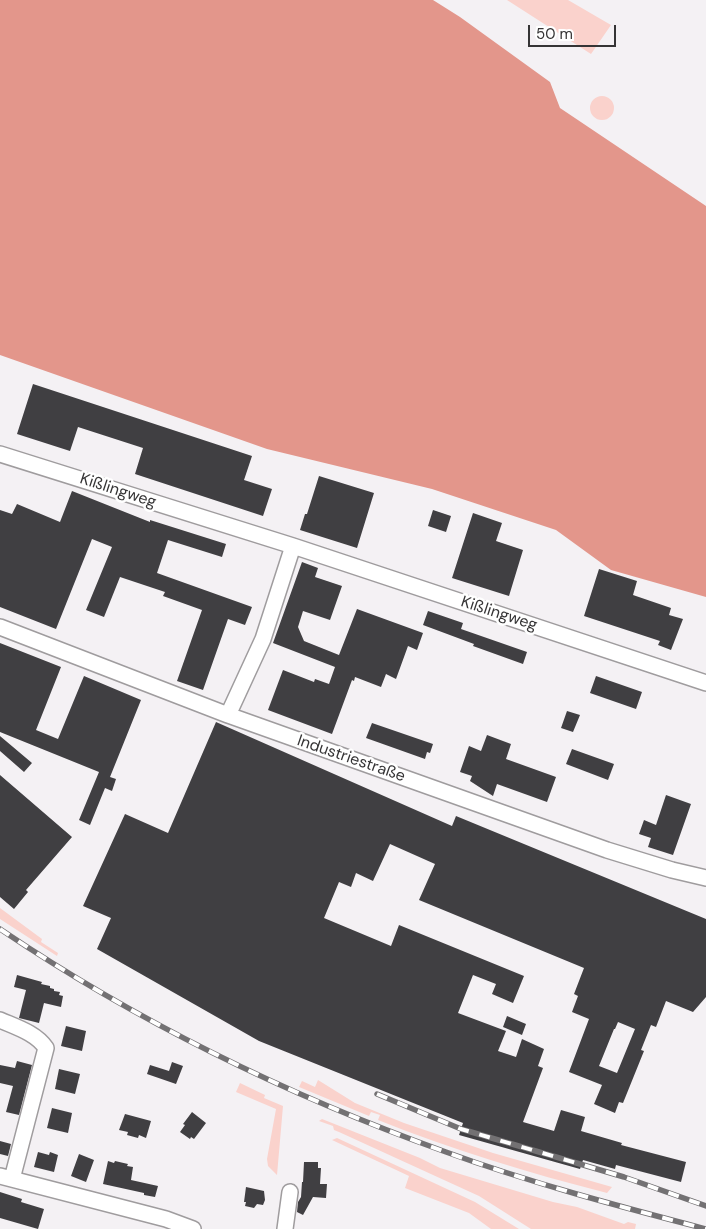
<!DOCTYPE html>
<meta charset="utf-8">
<style>
body{margin:0}
#map{position:relative;width:706px;height:1229px;overflow:hidden;background:#f4f1f4;font-family:"DM Sans",sans-serif}
canvas{display:block}
.scale{position:absolute;left:528px;top:25px;width:88px;height:22px;box-sizing:border-box;border:2px solid #353435;border-top:0;padding-left:6px;font-size:15px;line-height:18px;white-space:nowrap;color:#353435;-webkit-text-stroke:4px #fff;paint-order:stroke}
</style>
<div id="map">
<canvas width="706" height="1229"></canvas>
<div class="scale">50 m</div>
</div>
<script>
const ctx = document.querySelector('canvas').getContext('2d');
ctx.lineJoin = 'round';
function fillPath(path, color) {
  ctx.fillStyle = color;
  ctx.fill(path, 'evenodd');
}
function strokePath(path, color, width, dash) {
  ctx.strokeStyle = color;
  ctx.lineWidth = width;
  ctx.lineCap = dash ? 'butt' : 'round';
  ctx.setLineDash(dash || []);
  ctx.stroke(path);
}
function write(font, color, halo, rows, align = 'center') {
  ctx.font = font + ' "DM Sans",sans-serif';
  ctx.lineWidth = 5;
  ctx.setLineDash([]);
  ctx.textBaseline = 'middle';
  ctx.strokeStyle = halo;
  ctx.fillStyle = color;
  for (const [text, x, y, turn = 0] of rows) {
    ctx.save();
    ctx.translate(x, y);
    ctx.rotate((+turn || 0) * Math.PI / 180);
    ctx.textAlign = isNaN(turn) ? turn : align;
    if (halo) ctx.strokeText(text, 0, 0);
    ctx.fillText(text, 0, 0);
    ctx.restore();
  }
}
fillPath(new Path2D(`
 M507,0H568L611,25L591,54Z
 M590 108a12 12 0 1 1 24 0a12 12 0 1 1-24 0Z
 M0,908L42,939L41,942L58,953L57,956L0,919Z
 M318,1080L355,1103L404,1123L493,1153L612,1187L607,1193C529,1173 453,1150 378,1120L380,1115L371,1112L369,1116L299,1087L302,1081L315,1087Z
 M240,1083L265,1095L264,1098L283,1106L277,1175L268,1166L267,1159L276,1109L236,1092Z
 M322,1119L420,1158L440,1168L553,1202L577,1207L624,1224L628,1222L636,1224L635,1229H531L479,1196L339,1132L334,1130L333,1126L319,1121Z
 M337,1138L475,1202L519,1229H491L469,1213L405,1188L409,1176L332,1140Z`), '#fad2cc');
fillPath(new Path2D(`
 M0,0H433L460,17L550,82L560,108L706,206V597L611,570L556,530L432,489L267,449L0,355Z`), '#e3968b');
fillPath(new Path2D(`
 M33,384L252,456L244,480L272,489L263,516L135,474L143,448L78,427L70,451L17,434Z
 M319,476L374,493L357,548L300,530L305,514H307Z
 M72,491L150,522V520L226,544L222,557L168,540L157,573L252,607L245,625L228,619L203,690L177,681L202,610L163,596L165,592L120,577L104,617L86,610L112,547L92,539L56,629L0,607V510L12,514L17,504L60,522Z
 M433,510L451,516L446,532L428,526Z
 M473,513L502,523L496,541L523,550L509,596L452,578Z
 M302,562L318,568L315,577L342,586L330,620L303,611L298,627L304,641L339,655L357,609L423,633L417,650L408,646L396,679L386,674L381,687L355,677L354,681L352,680L332,734L268,710L283,670L314,682L315,679L329,684L335,667L273,643Z
 M599,569L637,581L633,595L671,608L669,615L683,619L671,650L658,645L660,641L584,616Z
 M428,611L463,623L461,629L527,652L523,664L473,646L474,644L423,625Z
 M0,643L61,667L36,730L58,739L84,676L141,700L110,777L116,779L112,791L105,788L90,825L79,820L99,772L0,732Z
 M596,676L642,692L636,709L590,693Z
 M567,711L580,715L573,732L561,728Z
 M216,722L452,826L456,816L706,919V997L693,1012L666,1001L656,1027L651,1025L641,1050L644,1051L623,1103L619,1102L615,1113L594,1104L602,1085L569,1072L589,1019L572,1012L578,996L574,994L584,968L419,900L435,864L390,844L373,881L356,873L351,887L339,882L324,918L391,946L399,925L524,976L513,1003L492,994L496,984L473,975L458,1013L506,1031L498,1051L516,1057L522,1039L544,1049L538,1066L543,1068L523,1122L554,1131L561,1110L585,1117L581,1131L622,1143L621,1145L686,1162L681,1182L616,1165L615,1169L583,1160L580,1169L459,1135L463,1123L259,1041L97,949L111,918L83,906L125,814L168,833ZM618,1022L635,1029L617,1073L599,1066L614,1029H615Z
 M372,723L433,744L430,753L427,752L425,759L366,738Z
 M487,735L511,744L506,759L556,777L547,802L497,784L493,796L470,781L472,776L460,772L469,746L481,751Z
 M0,736L32,763L24,772L0,751Z
 M572,749L614,764L608,780L566,764Z
 M0,775L72,837L26,890L28,892L14,909L0,897Z
 M666,795L691,804L673,855L648,847L651,838L639,834L644,820L656,825Z
 M17,975L42,982L41,984L50,986V988L54,989V991L60,992L59,995L63,996L61,1007L44,1003L39,1023L19,1018L26,990L14,987Z
 M507,1016L526,1024L522,1035L503,1027Z
 M66,1026L86,1031L82,1051L61,1046Z
 M17,1061L32,1065L19,1115L6,1112L13,1086L0,1083V1065L15,1068Z
 M172,1062L183,1066L176,1084L147,1074L150,1065L169,1071Z
 M59,1069L80,1074L75,1094L55,1089Z
 M52,1108L72,1113L68,1133L47,1128Z
 M192,1112L206,1123L194,1139L191,1137L190,1139L180,1132L185,1125L183,1124Z
 M125,1114L151,1121L146,1138L139,1135L138,1138L127,1135L128,1132L119,1130Z
 M0,1141L11,1144L8,1156L0,1154Z
 M38,1152L49,1155L50,1152L58,1155L54,1172L34,1167Z
 M79,1154L94,1160L86,1182L71,1176Z
 M108,1161L114,1163L115,1161L128,1164L127,1166L133,1167L131,1180L158,1186L155,1197L144,1195V1193L103,1184Z
 M304,1162H318V1168H321L320,1184H327L326,1198L313,1197L303,1215L297,1212L298,1202L301,1197L302,1182H303Z
 M246,1187L264,1191L265,1200L263,1205L257,1204L254,1208L245,1206L246,1202H244Z
 M0,1192L22,1199L21,1202L44,1209L38,1229L0,1218Z`), '#403f42');
const minor = new Path2D(`
 M0,454L293,546L706,683
 M0,627L228,715L607,850L672,870L706,878
 M228,715L263,639L293,546
 M0,1020C16,1027 36,1033 46,1048L12,1179
 M0,1176L166,1219L193,1229
 M285,1229L290,1192`);
strokePath(minor, '#9f9c9e', 18);
strokePath(minor, '#fff', 15);
const rail = new Path2D(`
 M0,929C138,1022 289,1096 446,1152C531,1183 618,1206 706,1229
 M377,1094L461,1129L624,1177L706,1206`);
strokePath(rail, '#737173', 5.5);
strokePath(rail, '#fff', 4, [11]);
write('16px', '#353435', '#fff', [
 ["Kißlingweg",118,491,18],
 ["Kißlingweg",499,614,18],
 ["Industriestraße",351,759,19]
]);
</script>
